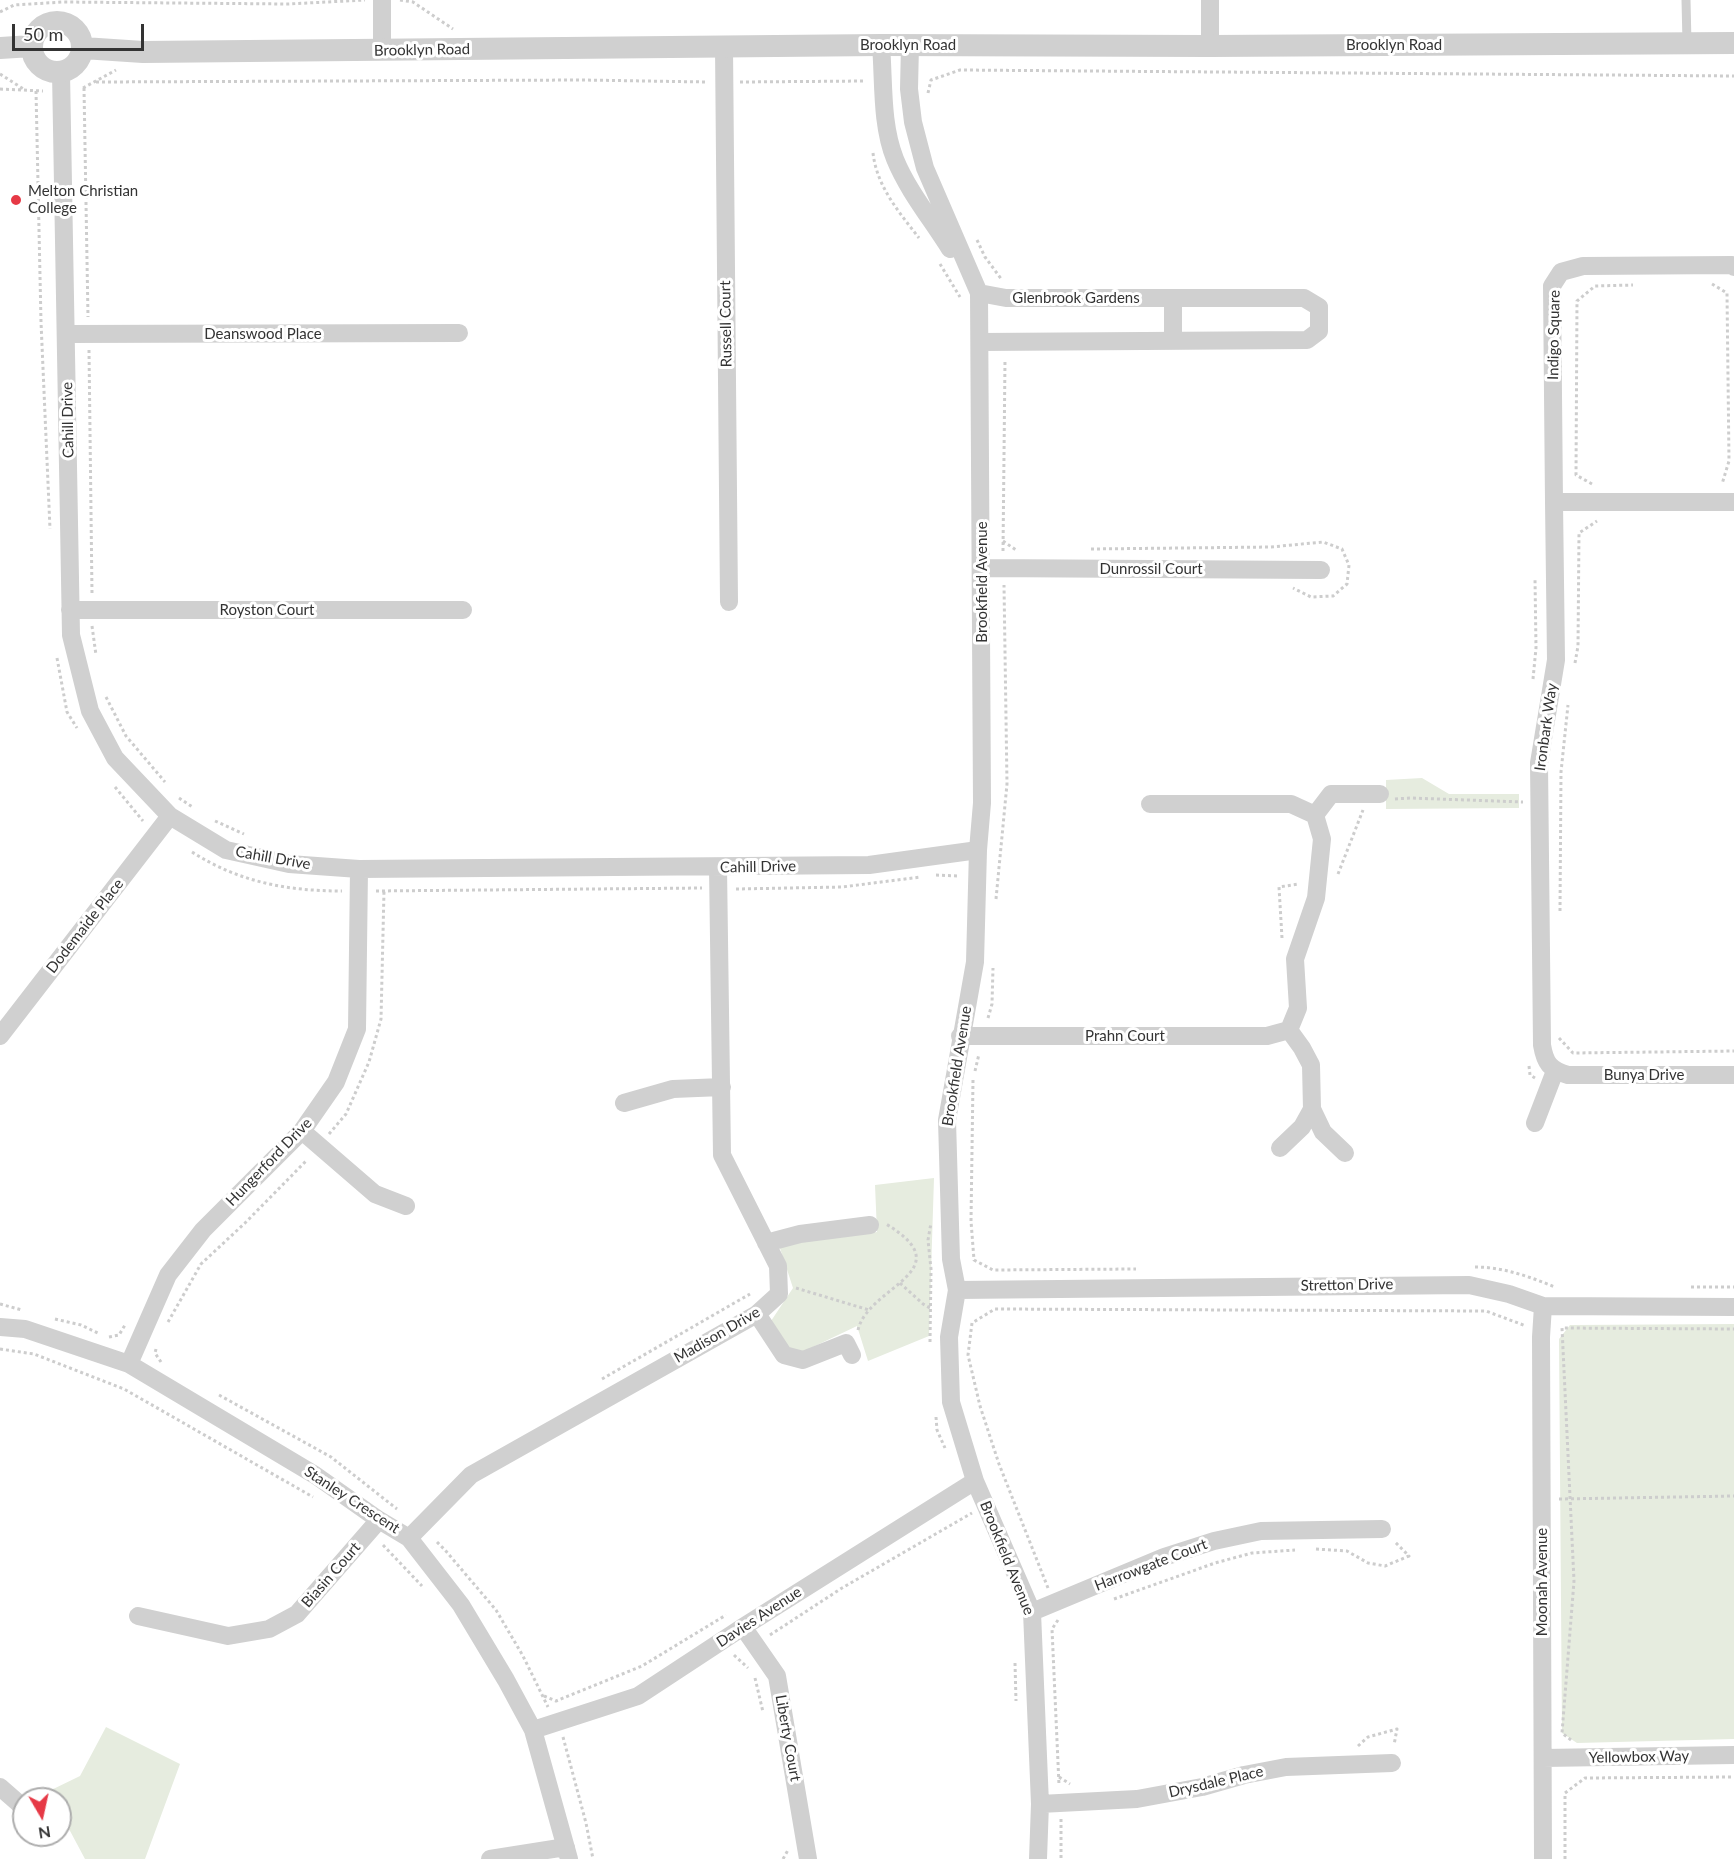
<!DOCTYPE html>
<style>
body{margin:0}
#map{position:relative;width:1734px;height:1859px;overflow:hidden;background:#fff;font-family:Lato,sans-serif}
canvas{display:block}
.north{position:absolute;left:12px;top:1787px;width:60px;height:60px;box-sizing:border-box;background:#fff;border:2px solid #adadad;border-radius:50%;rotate:171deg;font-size:16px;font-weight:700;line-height:24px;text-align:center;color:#333}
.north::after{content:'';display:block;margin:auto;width:21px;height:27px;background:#e63946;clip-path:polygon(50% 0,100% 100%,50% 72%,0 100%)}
.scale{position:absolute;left:12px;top:24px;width:132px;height:27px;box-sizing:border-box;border:3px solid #333;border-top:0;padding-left:8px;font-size:18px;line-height:21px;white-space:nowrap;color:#333;-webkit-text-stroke:4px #fff;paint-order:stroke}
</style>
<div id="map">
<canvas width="1734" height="1859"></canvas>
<div class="north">N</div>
<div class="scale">50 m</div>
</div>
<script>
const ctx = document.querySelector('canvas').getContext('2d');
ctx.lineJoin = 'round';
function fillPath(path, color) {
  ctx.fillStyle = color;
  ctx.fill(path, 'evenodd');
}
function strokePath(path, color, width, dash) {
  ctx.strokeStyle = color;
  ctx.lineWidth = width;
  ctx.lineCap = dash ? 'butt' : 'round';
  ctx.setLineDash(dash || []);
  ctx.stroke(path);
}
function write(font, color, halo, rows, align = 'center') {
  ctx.font = font + ' Lato,sans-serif';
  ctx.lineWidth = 6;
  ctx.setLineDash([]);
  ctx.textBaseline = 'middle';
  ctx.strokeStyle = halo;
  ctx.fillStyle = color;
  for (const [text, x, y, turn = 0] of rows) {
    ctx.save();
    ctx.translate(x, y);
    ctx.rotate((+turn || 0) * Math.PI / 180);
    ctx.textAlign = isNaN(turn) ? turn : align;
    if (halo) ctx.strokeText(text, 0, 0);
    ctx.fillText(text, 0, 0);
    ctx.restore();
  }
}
fillPath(new Path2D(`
 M1422,778L1449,794H1519V808L1386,809V780Z
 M934,1178L929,1336L868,1361L857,1326L794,1356L771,1321L793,1288L779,1245L877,1232L875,1185Z
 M1734,1324V1739L1577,1743L1562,1733L1559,1339L1570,1325Z
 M106,1727L180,1764L145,1859H85L69,1829L60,1826V1799H45L43,1794L80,1776Z`), '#e6ecdf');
strokePath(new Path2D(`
 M400,0L413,2L453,29
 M0,12L14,5L63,2L288,4L365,0
 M0,74L25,90
 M96,82L583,80L707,82
 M740,82L866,81
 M83,88L116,70
 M84,88L88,317
 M0,89L43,91
 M36,91L41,322L50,529
 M928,93L931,80L960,70L1734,76
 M873,153C877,187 899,212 919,238
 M977,240L985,257L1002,280
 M940,264L960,297
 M1712,284L1727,293L1729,461L1722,484
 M89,350L92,593
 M1592,484L1576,475L1577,301L1595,286L1633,285
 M1003,541L1016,550
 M1091,549L1271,547L1323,542L1342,549L1349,565L1347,584L1333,596L1311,597L1293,588
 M1003,551L1005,360
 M92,626L96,655
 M57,658L67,712L77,728
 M1575,663L1578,646L1579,533L1597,521
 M1533,679L1536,648L1535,578
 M106,697L126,736L165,782
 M115,787L143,821
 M179,798L194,808
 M1395,799L1410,798L1523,802
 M215,821L244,834
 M192,852C239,882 287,891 342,891
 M1338,874L1363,810
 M936,875L958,876
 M736,889L842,887L921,877
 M376,891L702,888
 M996,899L1007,784L1004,585
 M1560,911L1561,772L1568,705
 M1282,938L1279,887L1299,884
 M988,1018L992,1004L993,968
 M1559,1038L1573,1053L1734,1051
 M1529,1066L1530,1075L1535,1078
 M975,1071L979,1054
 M973,1080L971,1221L974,1260L993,1270L1136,1269
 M329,1134L346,1114L369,1062L381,1019L384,891
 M1475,1267C1504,1267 1530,1277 1555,1287
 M900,1283L923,1304L930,1308
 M1691,1287H1734
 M796,1288L869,1310
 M0,1304L22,1310
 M55,1319L81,1325L100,1334
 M168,1322L201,1264L245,1223L307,1160
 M858,1330C868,1286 964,1271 886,1224
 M109,1337L119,1335L125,1325
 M930,1342L931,1269L928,1240L931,1223
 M0,1349L34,1354L124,1389L313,1497
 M156,1349L155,1353L161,1362
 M602,1379L750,1294
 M219,1395L331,1457L397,1509
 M936,1417L937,1430L945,1448
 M1559,1499L1734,1496
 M437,1542L445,1550L496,1610L523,1656L548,1707
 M383,1545L422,1586
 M1316,1549L1347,1551L1368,1563L1385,1566L1409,1556L1394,1541
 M1048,1588L999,1464L980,1406L968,1355L972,1323L995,1309L1486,1311L1526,1326
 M1114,1599L1215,1563L1252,1553L1295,1550
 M1058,1620L1052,1629L1059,1785
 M770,1635L842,1588L972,1513
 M734,1655L748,1668
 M1015,1663L1016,1701
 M755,1678L763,1712
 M544,1696L556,1701L642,1666L726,1615
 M563,1737L586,1823L593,1859
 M1571,1740L1562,1733L1574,1581L1562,1328L1734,1329
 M1358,1746L1368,1737L1397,1729L1394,1745
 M1059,1777L1070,1784
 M1061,1819V1859
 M783,1859L788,1850
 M1565,1859V1793L1585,1778L1734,1777`), '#cdcdcd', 3, [3, 3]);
strokePath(new Path2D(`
 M1686,0L1687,43`), '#d0d0d0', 9);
strokePath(new Path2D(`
 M382,0V51
 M1210,0V46
 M881,45C884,82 881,124 895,159C908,191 932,220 950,249
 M910,45L909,89L913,122L925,168L979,293L982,803L978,850L975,962L947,1120L951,1259L957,1290L949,1337L951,1402L975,1481L1032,1612L1040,1804L1038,1859
 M724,47L729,602
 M61,72L71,635L90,711L115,758L170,816L226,850L289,864L359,869L869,865L978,850
 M979,293L1006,298H1304L1319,307V331L1307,340L980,342
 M67,334L459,333
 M1173,341V298
 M1554,502L1552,286L1561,272L1583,266L1732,265L1734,267
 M1734,502H1554L1556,660L1539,763L1542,1045C1545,1063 1550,1070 1568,1075H1734
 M982,568L1321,570
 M70,610H463
 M1315,815L1331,794H1380
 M0,1036L170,816
 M960,1036H1267L1289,1030L1298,1008L1295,959L1316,898L1322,839L1315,815L1291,804H1150
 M624,1103L673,1089L722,1087
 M1312,1109L1323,1132L1345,1153
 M1535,1123L1555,1071
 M302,1131L375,1194L406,1206
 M1280,1148L1302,1127L1312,1109L1311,1065L1302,1048L1289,1030
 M766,1243L800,1234L870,1225
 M957,1290L1469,1285L1509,1294L1543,1306L1734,1307
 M757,1314L784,1355L803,1360L846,1343L852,1355
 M0,1327L25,1329L129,1364L315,1475L379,1520L409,1538L461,1605L506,1680L533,1730L569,1859
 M129,1364L168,1275L203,1230L302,1131L336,1082L357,1029L359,869
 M409,1538L471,1475L757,1314L779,1294L778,1266L722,1155L718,867
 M1032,1612L1164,1557L1214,1541L1261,1531L1382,1529
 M138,1616L228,1636L269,1629L297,1614L379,1520
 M743,1627L777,1676L808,1859
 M533,1730L638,1696L743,1627L975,1481
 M1543,1758L1734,1755
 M0,1787L24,1808
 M1040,1804L1137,1799L1202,1787L1244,1775L1286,1767L1392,1763
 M490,1859L566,1847
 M1543,1859L1541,1337L1543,1306`), '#d0d0d0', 18);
strokePath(new Path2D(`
 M32 47a25 25 0 1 1 50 0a25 25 0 1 1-50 0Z
 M0,48L32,46
 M83,48L143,52L881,45L1210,46L1734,43`), '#d0d0d0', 22);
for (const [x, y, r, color] of [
 [16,200,6,"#e63946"]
]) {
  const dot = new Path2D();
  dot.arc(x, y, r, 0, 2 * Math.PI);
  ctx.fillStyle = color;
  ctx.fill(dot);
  strokePath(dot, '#fff', 2);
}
write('15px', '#333', '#fff', [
 ["Brooklyn Road",908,45],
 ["Brooklyn Road",1394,45],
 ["Brooklyn Road",422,50,-1],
 ["Glenbrook Gardens",1076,298],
 ["Russell Court",726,324,-91],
 ["Deanswood Place",263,334],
 ["Indigo Square",1554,335,-89],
 ["Cahill Drive",68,420,-91],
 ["Dunrossil Court",1151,569],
 ["Brookfield Avenue",982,582,-90],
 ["Royston Court",267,610],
 ["Ironbark Way",1546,727,-82],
 ["Cahill Drive",273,858,10],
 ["Cahill Drive",758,867,-1],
 ["Dodemaide Place",85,926,-52],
 ["Prahn Court",1125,1036],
 ["Brookfield Avenue",957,1066,-81],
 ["Bunya Drive",1644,1075],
 ["Hungerford Drive",269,1162,-46],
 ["Stretton Drive",1347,1285,-1],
 ["Madison Drive",717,1335,-30],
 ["Stanley Crescent",352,1500,33],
 ["Brookfield Avenue",1007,1558,68],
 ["Harrowgate Court",1151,1565,-21],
 ["Biasin Court",331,1575,-49],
 ["Moonah Avenue",1542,1582,-90],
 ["Davies Avenue",759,1617,-33],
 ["Liberty Court",788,1738,80],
 ["Yellowbox Way",1639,1757,-1],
 ["Drysdale Place",1216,1782,-13]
]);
write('15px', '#333', '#fff', [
 ["Melton Christian",28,191],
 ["College",28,208]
], 'left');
</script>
